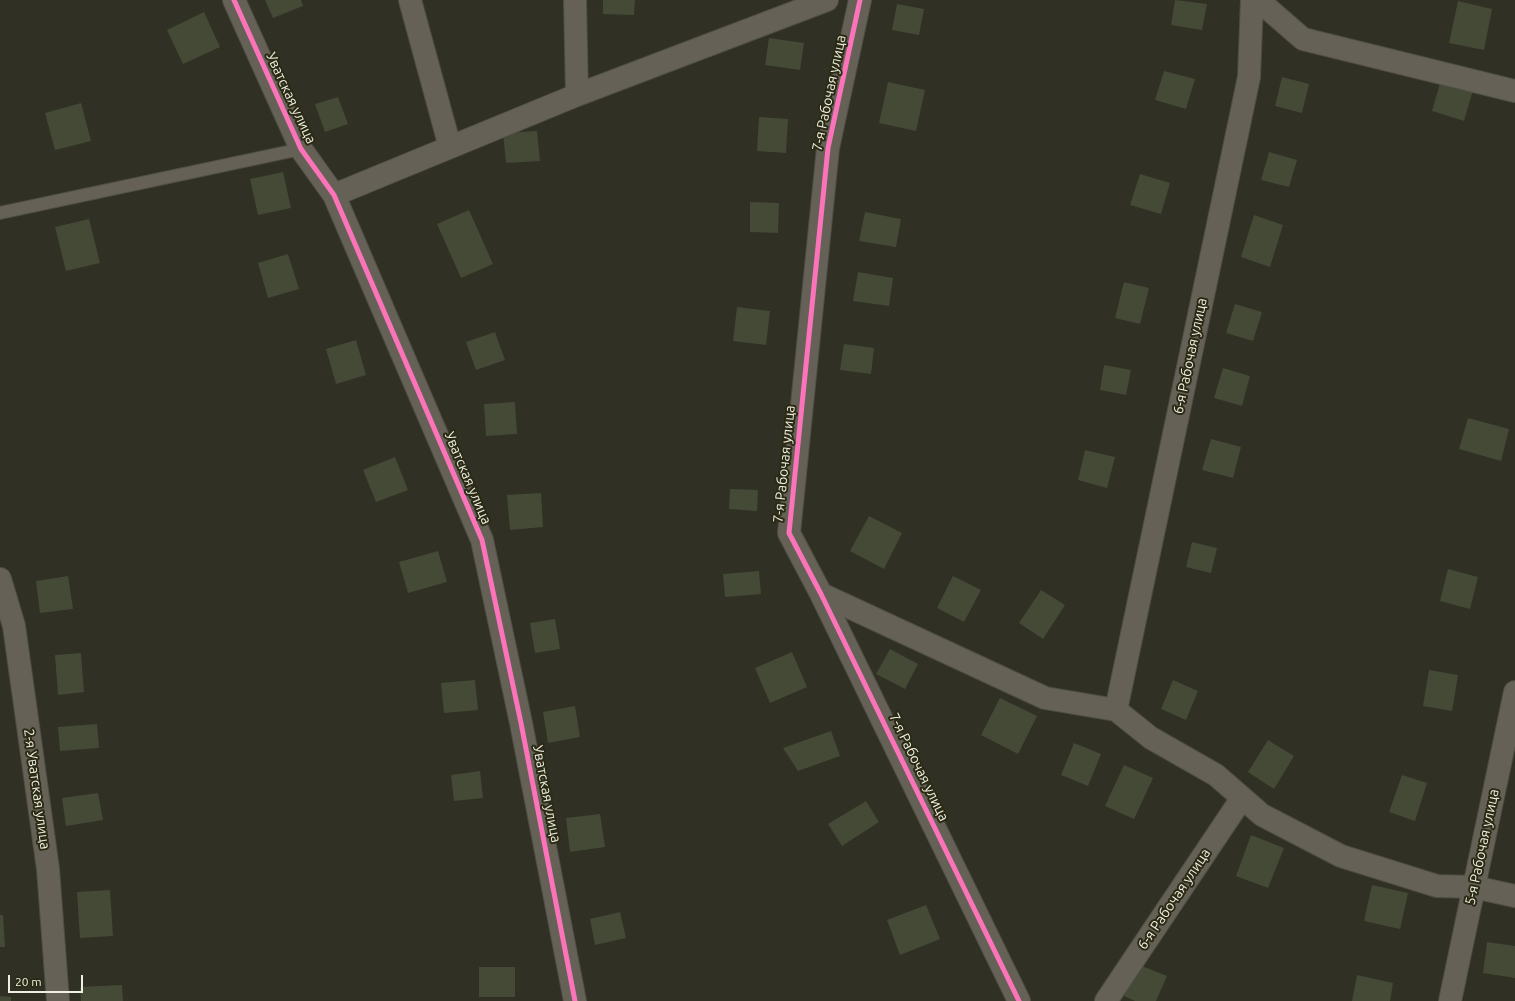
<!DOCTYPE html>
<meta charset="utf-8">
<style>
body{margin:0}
#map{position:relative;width:1515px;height:1001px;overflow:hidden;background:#303024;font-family:Ubuntu,sans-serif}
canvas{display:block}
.scale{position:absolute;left:8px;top:975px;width:75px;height:18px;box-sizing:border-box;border:2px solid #efefe2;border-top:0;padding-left:5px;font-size:12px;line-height:14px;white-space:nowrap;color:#efefe2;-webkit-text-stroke:3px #2b2b15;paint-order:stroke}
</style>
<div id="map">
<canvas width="1515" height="1001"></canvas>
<div class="scale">20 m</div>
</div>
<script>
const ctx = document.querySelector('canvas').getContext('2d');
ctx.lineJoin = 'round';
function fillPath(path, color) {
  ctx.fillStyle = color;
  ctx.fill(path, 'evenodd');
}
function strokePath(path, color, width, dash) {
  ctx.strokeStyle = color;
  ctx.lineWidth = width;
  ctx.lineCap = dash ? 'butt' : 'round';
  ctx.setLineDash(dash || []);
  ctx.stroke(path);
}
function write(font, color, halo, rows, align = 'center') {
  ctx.font = font + ' Ubuntu,sans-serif';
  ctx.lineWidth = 4;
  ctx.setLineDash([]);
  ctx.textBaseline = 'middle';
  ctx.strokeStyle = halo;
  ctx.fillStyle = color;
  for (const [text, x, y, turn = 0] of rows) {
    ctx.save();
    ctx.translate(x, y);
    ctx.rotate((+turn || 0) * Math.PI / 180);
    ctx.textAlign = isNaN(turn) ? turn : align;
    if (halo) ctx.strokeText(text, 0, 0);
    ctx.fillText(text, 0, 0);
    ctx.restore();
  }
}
fillPath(new Path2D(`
 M265,0H301L303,6L273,18Z
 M603,0H635L634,15L603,14Z
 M1175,0L1207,4L1202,30L1171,25Z
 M1458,1L1492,9L1484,50L1449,43Z
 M897,4L924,9L919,35L892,30Z
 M204,12L220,47L183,64L167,30Z
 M769,38L804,43L800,70L765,65Z
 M1164,71L1195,79L1186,109L1155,100Z
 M1282,77L1309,84L1302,113L1275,106Z
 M1441,80L1473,90L1464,121L1432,111Z
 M888,82L925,90L916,131L879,123Z
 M338,97L348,124L325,132L315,104Z
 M81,103L91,141L55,150L45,113Z
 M759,117L788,119L786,153L757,151Z
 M537,131L540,161L506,163L503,133Z
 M1269,152L1297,160L1289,187L1261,180Z
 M283,172L291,208L258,215L250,179Z
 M1140,174L1170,183L1161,214L1130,205Z
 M750,202L779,203L778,233L750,232Z
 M469,210L493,264L461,278L437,224Z
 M865,212L901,219L896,247L859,241Z
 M1254,215L1283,225L1270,267L1241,257Z
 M89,219L100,263L66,271L55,227Z
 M288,254L299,289L268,298L258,263Z
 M858,272L893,278L889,306L853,301Z
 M1124,282L1149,288L1140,324L1115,318Z
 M1235,304L1262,312L1253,341L1226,333Z
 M737,307L770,311L766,345L733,341Z
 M495,332L505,360L476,370L466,342Z
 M356,340L366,375L336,384L326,349Z
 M844,344L874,348L871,374L840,370Z
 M1104,365L1131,370L1126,395L1100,390Z
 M1223,368L1250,376L1242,406L1214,398Z
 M515,402L517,434L486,436L484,404Z
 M1468,418L1509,429L1501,461L1459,449Z
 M1211,439L1241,447L1233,478L1202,470Z
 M1085,450L1115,457L1107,488L1078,480Z
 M395,457L408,490L376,502L363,470Z
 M730,489L758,490L757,511L729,509Z
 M541,493L543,527L510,530L507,495Z
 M869,516L902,533L884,569L850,551Z
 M1192,542L1217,548L1211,573L1186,567Z
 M438,551L447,582L408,593L399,562Z
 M1448,569L1478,577L1470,609L1440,601Z
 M759,571L761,594L725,597L723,574Z
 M68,576L73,609L40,613L36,581Z
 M953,576L981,590L964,622L937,608Z
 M1041,590L1065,605L1043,639L1019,623Z
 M555,619L560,649L535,653L530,623Z
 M890,649L918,664L905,689L876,674Z
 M792,652L807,687L770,703L755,668Z
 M81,653L84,692L58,695L55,655Z
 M1429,670L1458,675L1452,711L1423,706Z
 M475,680L478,710L444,713L441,683Z
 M1173,680L1198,691L1186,720L1161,709Z
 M1000,698L1037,716L1018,754L981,735Z
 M575,706L580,737L548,743L543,712Z
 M97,724L99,748L60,751L58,727Z
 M831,731L840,756L798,771L783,748Z
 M1268,740L1294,756L1274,789L1248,772Z
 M1074,743L1101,754L1088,786L1061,775Z
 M1124,765L1153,778L1134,819L1105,806Z
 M480,771L483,798L454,801L451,775Z
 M1402,775L1427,783L1415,821L1389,812Z
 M98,793L103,820L66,826L62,798Z
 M866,801L879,822L842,846L828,824Z
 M600,814L605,847L570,852L566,818Z
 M1251,835L1284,848L1268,888L1236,876Z
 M1372,885L1408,893L1400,929L1364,921Z
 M110,890L113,936L80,938L77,892Z
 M926,905L940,939L900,955L887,920Z
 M620,912L626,938L595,945L590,919Z
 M0,915H3L5,947H0Z
 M1487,942L1515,946V978L1483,973Z
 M1137,964L1167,976L1156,1001H1135L1124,996Z
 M479,967H515V997H479Z
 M1357,975L1393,983L1390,1001H1352Z
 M122,985L123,1001H81L80,987Z
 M0,996L11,997V1001H0Z`), '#444a36');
const lane = new Path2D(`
 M0,213L301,149`);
const street = new Path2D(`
 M234,0L301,149L334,195L482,540L521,723L575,1001
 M410,0L450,147
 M575,0L577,95
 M860,0L828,148L789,533L821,594L1019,1001
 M1258,0L1303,39L1515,91
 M334,195L577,95L827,0
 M0,579L14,626L48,869L58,1001
 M821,594L1045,698L1116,710L1151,738L1216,775L1262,815L1341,856L1437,886L1474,887L1515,896
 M1116,710L1249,77L1252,0
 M1106,1001L1242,798
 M1450,1001L1515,692`);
strokePath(lane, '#4e4e43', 14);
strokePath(street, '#4e4e43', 24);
strokePath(lane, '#666156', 12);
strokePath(street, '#666156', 22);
strokePath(new Path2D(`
 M234,0L301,149L334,195L482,540L521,723L575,1001
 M860,0L828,148L789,533L821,594L1019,1001`), '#fb73b8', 5);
write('14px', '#efefe2', '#2b2b15', [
 ["7-я Рабочая улица",829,93,-78],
 ["Уватская улица",291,98,65],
 ["6-я Рабочая улица",1190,356,-78],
 ["7-я Рабочая улица",784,464,-84],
 ["Уватская улица",468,478,67],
 ["7-я Рабочая улица",919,767,64],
 ["2-я Уватская улица",37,789,82],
 ["Уватская улица",547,794,79],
 ["5-я Рабочая улица",1482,847,-78],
 ["6-я Рабочая улица",1174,899,-56]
]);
</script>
